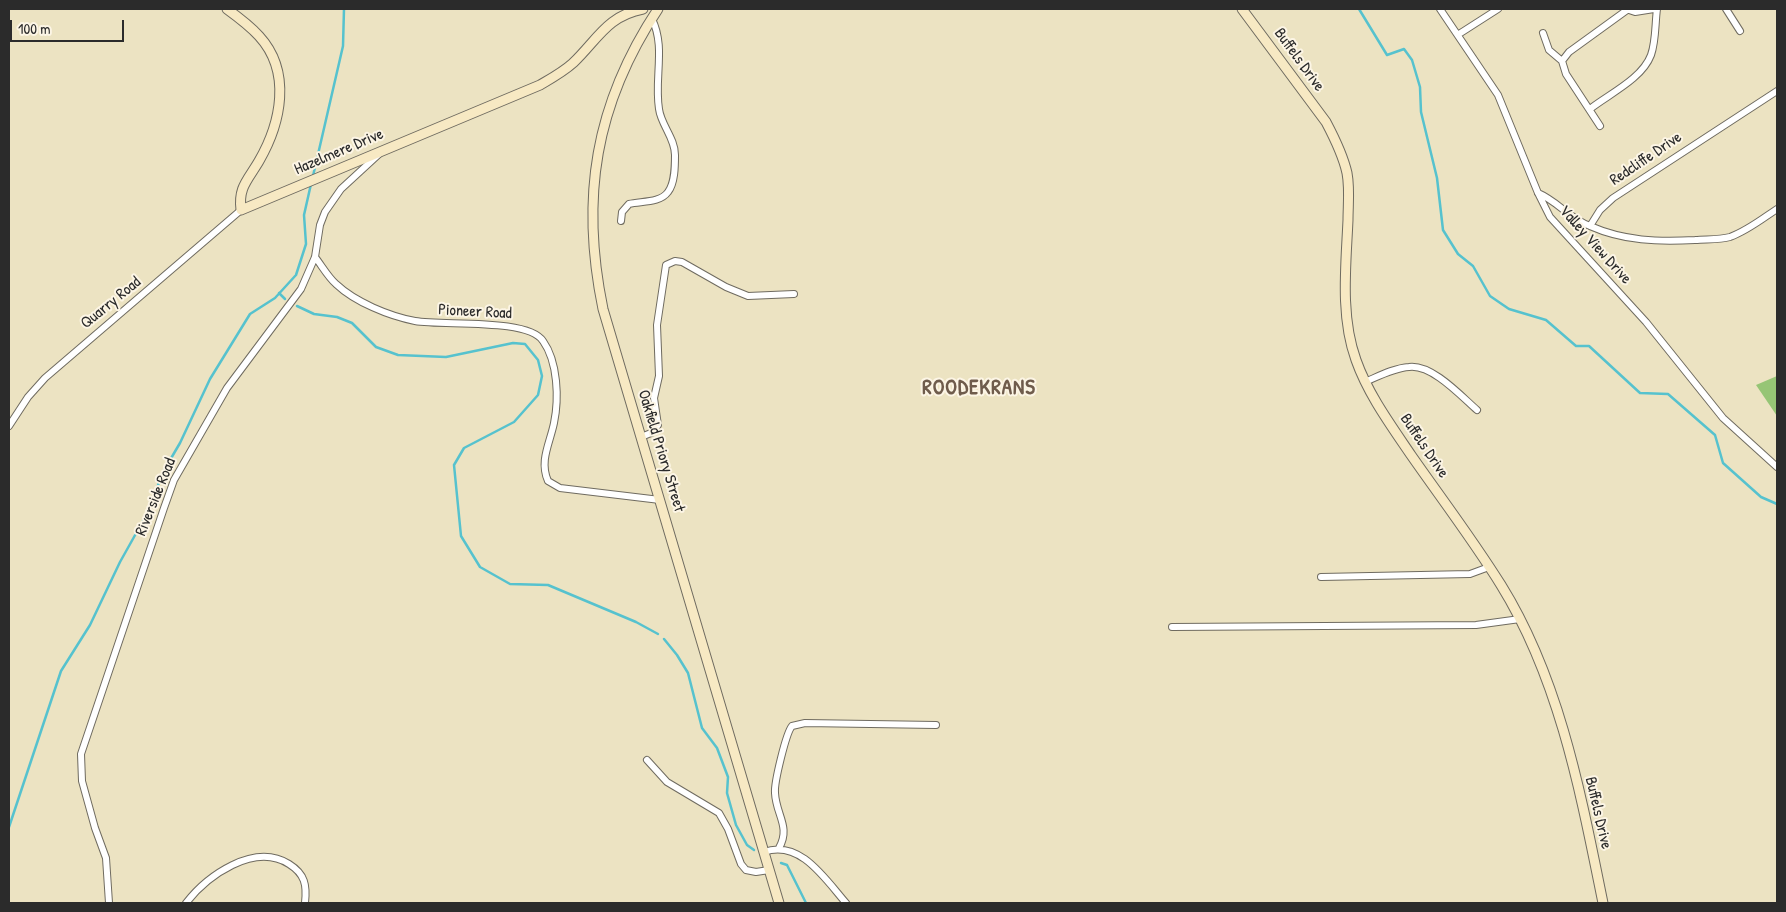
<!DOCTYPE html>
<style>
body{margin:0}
#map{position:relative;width:1786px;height:912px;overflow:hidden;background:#ece3c2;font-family:"Patrick Hand",sans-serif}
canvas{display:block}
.frame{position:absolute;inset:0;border:10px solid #2b2b2b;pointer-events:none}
.scale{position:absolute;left:10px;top:20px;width:114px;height:22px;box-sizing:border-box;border:2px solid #2b2b2b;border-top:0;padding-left:6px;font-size:15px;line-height:18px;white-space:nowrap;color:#2b2b2b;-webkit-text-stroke:4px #fcf5e5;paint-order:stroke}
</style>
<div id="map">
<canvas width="1786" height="912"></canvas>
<div class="frame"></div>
<div class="scale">100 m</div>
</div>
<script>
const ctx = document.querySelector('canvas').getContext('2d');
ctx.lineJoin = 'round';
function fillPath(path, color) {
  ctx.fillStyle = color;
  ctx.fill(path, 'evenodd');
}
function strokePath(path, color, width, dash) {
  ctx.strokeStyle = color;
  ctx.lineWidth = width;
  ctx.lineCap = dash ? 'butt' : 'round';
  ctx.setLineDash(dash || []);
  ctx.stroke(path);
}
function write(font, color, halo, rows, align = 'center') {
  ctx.font = font + ' "Patrick Hand",sans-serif';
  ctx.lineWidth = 4;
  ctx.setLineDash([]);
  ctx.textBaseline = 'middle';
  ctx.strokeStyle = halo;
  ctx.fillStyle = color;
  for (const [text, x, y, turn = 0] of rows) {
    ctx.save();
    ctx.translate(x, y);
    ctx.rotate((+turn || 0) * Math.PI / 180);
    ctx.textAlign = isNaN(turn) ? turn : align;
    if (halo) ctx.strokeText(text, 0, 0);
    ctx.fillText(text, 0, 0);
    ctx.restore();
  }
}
fillPath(new Path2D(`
 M1777,376V416L1756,385Z`), '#96c575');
strokePath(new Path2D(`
 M1359,9L1387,55L1404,49L1412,60L1420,87L1421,112L1437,178L1443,230L1458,254L1473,266L1490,296L1509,309L1546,320L1576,346H1589L1640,393L1668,394L1715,435L1723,463L1761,497L1777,504
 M313,176L343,46L344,9
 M279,293L285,299
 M297,306L314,314L337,317L352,323L376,347L398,355L446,357L513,343L525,344L538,360L542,376L538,395L514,422L464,448L454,465L461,536L480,567L510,584L548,585L636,622L658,634
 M664,639L677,655L688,673L702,728L717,748L728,777L727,793L736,825L747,845L754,850
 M9,827L61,671L90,625L120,562L148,512L163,472L180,443L210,379L250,314L275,298L296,275L306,244L304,215L311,184
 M781,863L787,865L806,903`), '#56c2ce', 2.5);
const street = new Path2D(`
 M1440,9L1498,95L1538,193L1550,217L1646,322L1723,418L1777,467
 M1626,9L1635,12L1654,9
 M1726,9L1740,31
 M1543,33L1549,50L1562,61L1566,74L1600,126
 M1459,34L1498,9
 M1562,61L1569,52L1627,10
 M1590,109C1609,94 1642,79 1651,55C1656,41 1655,24 1657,9
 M1538,193C1557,201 1569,218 1590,226L1600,210L1613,198L1777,91
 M621,221L622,212L629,204C642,201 660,203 668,192C675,183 675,166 675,155C675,138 661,125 659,109C654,78 666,47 652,19
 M1590,226C1624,241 1658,242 1695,240C1707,239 1719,240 1730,237C1747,231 1762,219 1777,209
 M315,257C322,266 328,277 336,284C355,302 389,316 415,321C444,326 528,318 543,341C558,362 559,399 554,423C550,443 539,461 548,481L560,488L660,500
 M1365,382C1379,376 1394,368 1409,367C1432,364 1461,396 1477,410
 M9,426L28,397L45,378L241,210
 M641,437L651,433L658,425L654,398L659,376L657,325L666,265L675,261L682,262L726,287L748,296L794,294
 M1321,577L1470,574L1489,567
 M1172,627L1476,625L1520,619
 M647,760L667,782L719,813L728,829L741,864L746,870L756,872L769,870
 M779,848C791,827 776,815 775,793C774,783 786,733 792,726L805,723L936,725
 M764,852C800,839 825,879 846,903
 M109,903L106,858L95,828L82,781L81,754L164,508L174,480L227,388L301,289L315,257L320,225L325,212L341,189L379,154
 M186,903C207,876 254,842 289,864C305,874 307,885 305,903`);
const secondary = new Path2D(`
 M227,9C238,17 250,26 259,36C292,72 281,123 259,161C248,180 238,187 241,210L540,85C552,78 563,72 573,63C598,39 607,16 643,9
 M658,9C595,104 580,198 603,309L779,903
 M1242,9L1326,122C1335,139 1343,155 1347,173C1350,189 1348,205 1348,220C1346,265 1340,316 1356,360C1368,394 1390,424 1411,455C1441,498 1473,540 1501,585C1560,680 1581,795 1603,903`);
strokePath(street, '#6f6b60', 8);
strokePath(secondary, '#6f6b60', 11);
strokePath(street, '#fff', 6);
strokePath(secondary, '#f7e9c3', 9);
write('16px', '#2b2b2b', '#fcf5e5', [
 ["Buffels Drive",1299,60,54],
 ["Hazelmere Drive",339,152,-23],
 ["Redcliffe Drive",1646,159,-34],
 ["Valley View Drive",1595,245,48],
 ["Quarry Road",111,303,-39],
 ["Pioneer Road",475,312,3],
 ["Buffels Drive",1424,446,56],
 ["Oakfield Priory Street",661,451,73],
 ["Riverside Road",156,497,-68],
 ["Buffels Drive",1598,813,77]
]);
ctx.letterSpacing = '1px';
write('bold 21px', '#6f5c4c', '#fcf5e5', [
 ["ROODEKRANS",979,388]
]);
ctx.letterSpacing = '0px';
</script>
